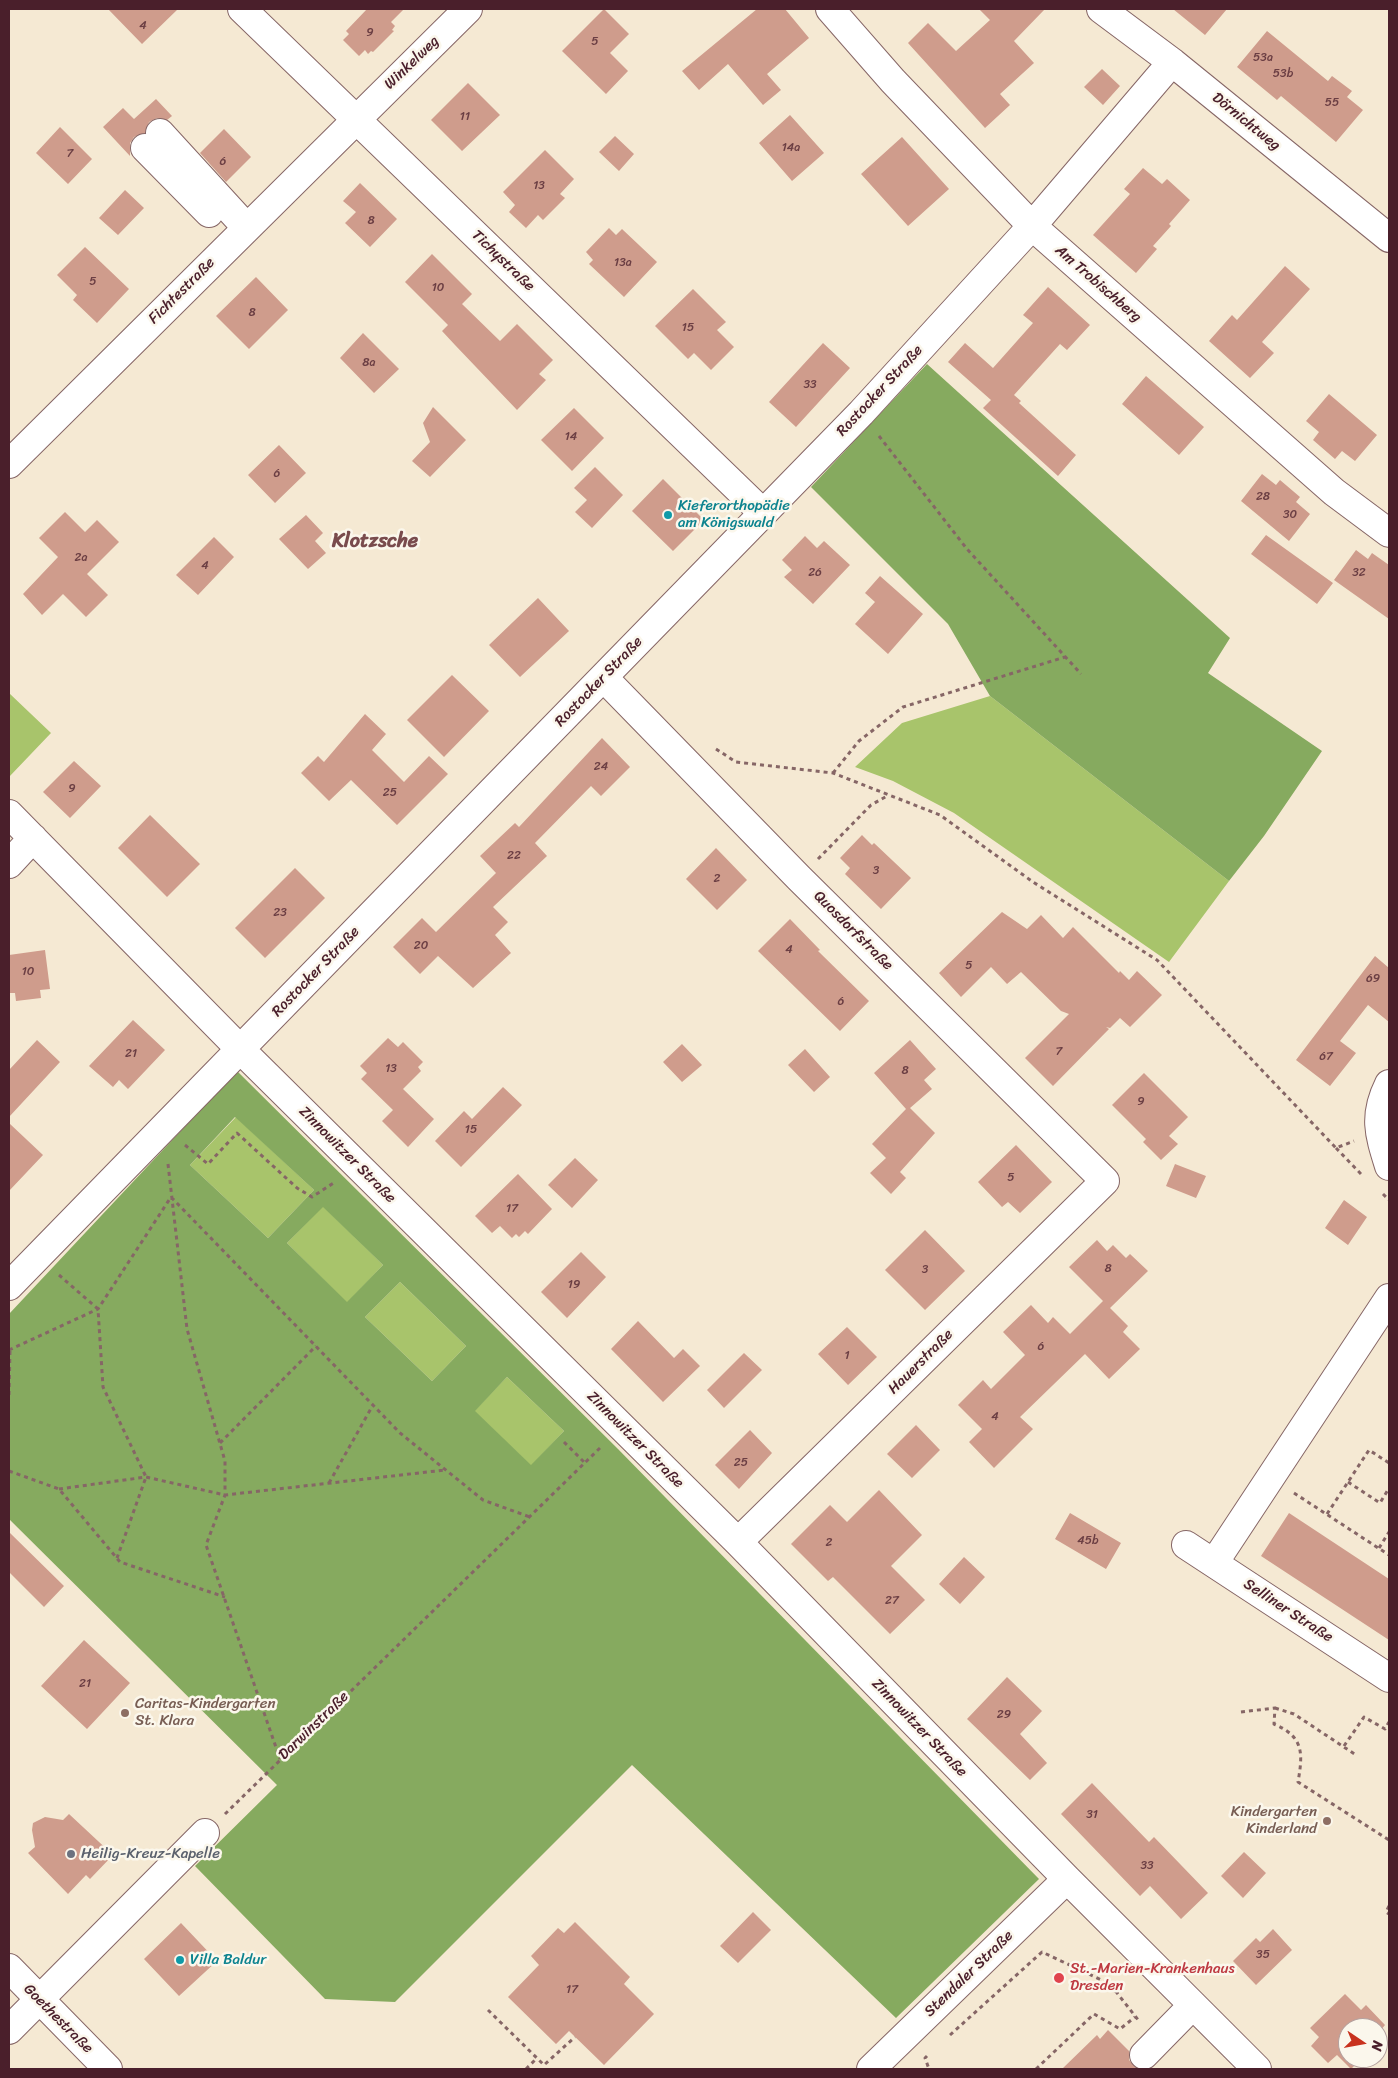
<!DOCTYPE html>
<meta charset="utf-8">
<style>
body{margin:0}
#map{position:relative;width:1398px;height:2078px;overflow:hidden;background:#f5e9d3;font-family:Sriracha,sans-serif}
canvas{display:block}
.frame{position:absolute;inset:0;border:10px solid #4a1f2b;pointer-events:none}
.north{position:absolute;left:1338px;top:2018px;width:50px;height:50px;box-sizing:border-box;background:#fbf7ec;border:1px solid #b4a19f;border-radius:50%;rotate:102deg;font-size:14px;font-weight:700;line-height:20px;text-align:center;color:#4a1f2b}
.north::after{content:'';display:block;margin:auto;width:18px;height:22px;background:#c8321e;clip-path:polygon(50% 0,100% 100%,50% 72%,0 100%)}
</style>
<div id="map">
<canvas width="1398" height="2078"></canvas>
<div class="frame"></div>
<div class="north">N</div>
</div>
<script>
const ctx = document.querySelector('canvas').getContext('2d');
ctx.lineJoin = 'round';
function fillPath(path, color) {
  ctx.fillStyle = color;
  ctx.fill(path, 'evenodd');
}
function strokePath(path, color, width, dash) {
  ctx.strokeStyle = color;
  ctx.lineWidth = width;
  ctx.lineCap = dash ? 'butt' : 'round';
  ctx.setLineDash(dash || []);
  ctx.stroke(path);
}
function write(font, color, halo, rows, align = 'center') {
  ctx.font = font + ' Sriracha,sans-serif';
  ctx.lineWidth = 5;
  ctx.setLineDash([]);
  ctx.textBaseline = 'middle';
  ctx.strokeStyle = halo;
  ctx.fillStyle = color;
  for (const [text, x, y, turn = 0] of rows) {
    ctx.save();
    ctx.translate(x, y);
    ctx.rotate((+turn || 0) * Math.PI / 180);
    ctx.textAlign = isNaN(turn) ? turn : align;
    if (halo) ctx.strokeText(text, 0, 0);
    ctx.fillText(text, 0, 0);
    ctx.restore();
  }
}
fillPath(new Path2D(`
 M9,693L51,733L9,777Z
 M990,696L1229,881L1169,962L954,813L893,781L855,767L902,723Z
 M236,1117L314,1190L268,1238L190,1165Z
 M323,1206L383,1265L347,1303L287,1243Z
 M400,1282L466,1346L432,1381L365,1317Z
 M507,1377L564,1431L531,1466L474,1411Z`), '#a8c46b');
fillPath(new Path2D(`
 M927,364L1230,638L1208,673L1322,751L1264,836L1229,881L990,696L948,624L811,487Z
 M237,1071L618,1449L1039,1879L896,2018L632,1765L395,2002L325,1999L195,1866L277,1785L9,1519V1314ZM235,1117L314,1190L268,1238L190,1165ZM323,1207L383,1265L347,1302L287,1243ZM400,1282L466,1346L432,1381L365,1317ZM507,1377L564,1431L531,1465L475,1411Z`), '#86aa5f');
fillPath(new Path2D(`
 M108,9H178L142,44Z
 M367,9H404L391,22L395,26L392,30L394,31L373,52L371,51L368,54L365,50L359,56L343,40L349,34L346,31Z
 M604,9L629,34L610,53L628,71L606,94L562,51Z
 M757,9H785L809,38L767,74L781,90L763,105L728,64L699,90L682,71Z
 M979,9H1045L1014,41L1034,63L1000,94L1010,105L985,128L908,43L928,23L956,51L990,20Z
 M1173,9H1227L1205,35Z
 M1267,31L1328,81L1332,76L1352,91L1347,97L1363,110L1336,142L1281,96L1277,100L1237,67Z
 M1102,69L1120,86L1103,105L1084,87Z
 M468,83L500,115L462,151L431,120Z
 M156,99L172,116L167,120L157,118L149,122L145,133L134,137L130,143V156L103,127L123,108L134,119Z
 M790,115L824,153L792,181L759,143Z
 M60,127L92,159L68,184L36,153Z
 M224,129L251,157L226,182L200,153Z
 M615,136L634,154L619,171L599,152Z
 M902,137L949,189L908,226L861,174Z
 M545,150L574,179L560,194L565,198L543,220L538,215L526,228L509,212L515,205L503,192Z
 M1143,168L1162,184L1167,179L1190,200L1169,224L1171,226L1153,246L1157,249L1136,273L1093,235L1130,194L1124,189Z
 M360,183L397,219L370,247L345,223L356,212L343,201Z
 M125,190L144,208L118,235L99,218Z
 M609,228L616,235L622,229L657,262L624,297L589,264L593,260L586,252Z
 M85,247L129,289L97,323L73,300L77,295L57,275Z
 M432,254L472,294L462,304L500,341L517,324L553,360L539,374L546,380L517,410L455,345L442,331L448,325L405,282Z
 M1285,266L1310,289L1262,342L1274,353L1250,378L1209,341L1232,315L1237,320Z
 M256,277L288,310L249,349L216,316Z
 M1048,287L1090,325L1067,350L1060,344L1014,395L1021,401L1019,403L1076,455L1058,476L983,408L991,400L948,362L965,343L993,368L1033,323L1023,315Z
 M693,289L726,322L717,330L734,347L711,370L694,353L688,359L655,326Z
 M363,333L399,369L374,393L340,358Z
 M823,343L850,368L796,427L769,402Z
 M1146,376L1204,427L1179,455L1122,404Z
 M1329,394L1377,435L1355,461L1342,451L1335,459L1313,440L1319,432L1306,421Z
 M433,407L466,440L430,477L412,461L430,442L423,423Z
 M574,408L604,438L572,471L541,440Z
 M279,445L306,473L275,503L248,475Z
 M595,467L623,495L592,528L575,512L587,500L574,488Z
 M1262,474L1276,485L1280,480L1300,497L1296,502L1310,514L1289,541L1241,501Z
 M663,479L704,520L673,551L632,511Z
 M65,512L85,532L97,520L119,542L87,574L108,595L86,617L63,594L42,615L23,594L58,557L39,538Z
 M306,515L323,533L315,541L326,553L308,569L279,539Z
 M1266,535L1333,583L1317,604L1251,554Z
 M805,536L817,548L824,541L850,565L813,604L784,577L792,570L782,560Z
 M214,537L234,557L198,595L176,575Z
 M1356,550L1368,559L1372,553L1389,565V619L1334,580Z
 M880,576L923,614L888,654L855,624L875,602L865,593Z
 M538,598L569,631L520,677L489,645Z
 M452,675L489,711L444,757L407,720Z
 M365,714L386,734L372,750L404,782L429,756L448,774L397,825L351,780L329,801L301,773L318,756L324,762Z
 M602,738L630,767L601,796L591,786L535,843L547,856L493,907L508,922L495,935L511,953L473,988L438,956L420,974L393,947L422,918L436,932L496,873L480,856L515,823L519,827Z
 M74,761L101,786L70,818L43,792Z
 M150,815L200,864L167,897L118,848Z
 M862,835L872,845L874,843L911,878L881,909L845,874L850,868L840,858Z
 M716,848L747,880L717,910L686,879Z
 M295,868L325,898L265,958L235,928Z
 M1002,912L1027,929L1041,915L1063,938L1073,927L1119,973L1120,971L1129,980L1137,971L1162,995L1130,1027L1120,1018L1110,1028L1106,1027L1109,1029L1053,1086L1025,1058L1069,1014L1061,1011L1021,972L1007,984L991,967L961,997L939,973Z
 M790,919L820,950L818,951L869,1001L840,1031L758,951Z
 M45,950L50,989L40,990L41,998L16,1001L15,993H9V955Z
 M1375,956L1389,968V1022L1368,1005L1340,1041L1356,1053L1330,1086L1296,1060Z
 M133,1020L165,1050L128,1089L119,1080L113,1087L89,1066Z
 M388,1038L398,1047L403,1042L423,1062L418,1067L421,1071L403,1089L434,1119L408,1147L382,1121L393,1110L361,1079L367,1073L360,1066Z
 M37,1040L60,1062L9,1117V1070Z
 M910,1040L936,1069L924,1080L932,1089L910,1108L935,1133L900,1172L872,1144L906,1109L874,1073Z
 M682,1044L702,1065L682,1082L663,1062Z
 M805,1049L830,1077L814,1092L788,1065Z
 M1144,1073L1188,1117L1169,1136L1178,1144L1161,1160L1143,1142L1146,1139L1112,1105Z
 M503,1087L522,1105L461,1167L435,1141L464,1111L472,1119Z
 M9,1123L43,1155L9,1191Z
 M1016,1145L1052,1182L1020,1213L1008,1202L1002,1207L978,1182Z
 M575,1158L598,1180L572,1208L548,1185Z
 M886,1158L906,1178L891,1194L870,1173Z
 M1175,1164L1206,1176L1196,1198L1166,1186Z
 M518,1174L552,1209L528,1234L525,1231L519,1237L516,1234L512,1238L500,1226L492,1233L475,1216Z
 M1344,1200L1367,1217L1348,1245L1325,1228Z
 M925,1230L965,1271L925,1310L885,1270Z
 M1097,1240L1107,1251L1113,1245L1126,1258L1130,1254L1148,1271L1110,1308L1128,1326L1123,1332L1140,1349L1109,1379L1085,1354L1020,1417L1033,1429L994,1468L969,1442L982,1429L958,1405L983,1380L991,1389L1025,1355L1003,1332L1031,1305L1048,1323L1053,1317L1070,1334L1103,1301L1069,1267Z
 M581,1252L606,1277L567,1318L541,1292Z
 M638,1321L674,1358L683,1349L700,1366L663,1402L611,1349Z
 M847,1327L877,1357L848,1385L818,1354Z
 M744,1353L762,1370L724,1408L707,1390Z
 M916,1425L940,1450L912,1478L887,1454Z
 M750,1430L772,1453L739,1489L715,1465Z
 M879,1490L922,1535L891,1566L925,1600L890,1634L833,1577L828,1581L791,1544L830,1505L847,1522Z
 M1070,1513L1121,1543L1106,1569L1055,1539Z
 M1289,1513L1389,1579V1640L1261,1556Z
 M9,1532L64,1586L44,1607L9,1572Z
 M964,1557L985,1577L960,1604L939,1584Z
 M84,1640L130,1683L87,1729L41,1686Z
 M1007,1677L1042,1711L1020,1734L1047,1763L1030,1780L967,1719Z
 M1092,1783L1149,1842L1154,1837L1208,1893L1181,1919L1150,1886L1140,1896L1061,1814Z
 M69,1814L113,1855L90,1879L86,1875L68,1894L28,1853L35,1847L32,1830L33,1823L45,1817L63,1820Z
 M1244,1852L1266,1873L1243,1898L1221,1876Z
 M753,1912L771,1930L738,1963L720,1946Z
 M575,1922L630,1977L624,1984L654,2014L604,2065L569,2031L556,2044L508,1997L539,1965L531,1956L558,1928L564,1933Z
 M181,1923L217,1961L179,1996L144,1959Z
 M1273,1929L1292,1950L1256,1985L1233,1961L1256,1938L1260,1942Z
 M1345,1994L1361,2010L1366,2005L1385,2025L1380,2031L1384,2036L1378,2043V2028H1348V2058H1362L1351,2069L1337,2055L1328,2063L1311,2046L1319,2037L1310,2028Z
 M1108,2030L1129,2051V2060L1138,2069H1062L1097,2035L1100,2039Z`), '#cf9c8c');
const minor = new Path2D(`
 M242,9L763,513
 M830,9L893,81L1032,226L1334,492L1389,533
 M1101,9L1172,62L1389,238
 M160,133L246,227
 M145,148L209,213
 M9,464L468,9
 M604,678L799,878L1105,1181L738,1542
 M9,814L240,1049L738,1542L1067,1879L1257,2069
 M9,864L33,838
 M1389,1084C1373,1116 1379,1134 1389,1166
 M9,1286L861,413L1032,226L1172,62
 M1186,1545L1389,1678
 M1214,1563L1389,1298
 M9,1968L108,2069
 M9,2030L205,1833
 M1144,2055L1193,2005
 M871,2069L1067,1879`);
strokePath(minor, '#866666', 30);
strokePath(new Path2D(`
 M879,436L967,549L1081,674
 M716,749L736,762L833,773L940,815L1033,882L1157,960L1336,1148L1354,1141
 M833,773L859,741L903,707L1065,657
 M818,859L871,805L887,796
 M185,1145L208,1164L237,1133L297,1188L312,1197L335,1182
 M1336,1148L1361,1174
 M168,1164L187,1329L225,1461V1495L206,1545L280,1759
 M1383,1194L1389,1200
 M59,1275L98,1309L103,1387L146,1477L117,1558
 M9,1350L98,1309L171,1197L400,1433L483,1500L530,1517
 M9,1395L10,1350
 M564,1442L585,1463
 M220,1443L316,1346
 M9,1471L59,1489L120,1562L225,1597
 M1348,1482L1380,1503L1389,1488
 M329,1483L373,1405
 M59,1489L146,1477L225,1495L445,1470
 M1294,1493L1389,1555
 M1327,1514L1369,1450L1389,1463
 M1379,1548L1389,1532
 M1275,1708L1294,1714L1356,1755
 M1241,1712L1275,1708L1274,1724C1304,1737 1303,1753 1298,1782L1389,1840
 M1344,1746L1364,1717L1385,1729L1389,1722
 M225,1814L602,1446
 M1389,1906L1386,1912L1389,1914
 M488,2010L544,2065L575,2037
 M950,2035L1042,1952L1110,1984L1139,2021
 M927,2056L925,2058L929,2069
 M526,2069L537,2058
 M1036,2069L1094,2014L1120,2029L1135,2017`), '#866666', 3, [4, 4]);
strokePath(minor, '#fff', 28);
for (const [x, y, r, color] of [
 [668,515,5,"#0f9aa8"],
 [125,1713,5,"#8d6e63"],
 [1327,1821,5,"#8d6e63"],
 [71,1854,5,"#6b7280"],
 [180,1960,5,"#0f9aa8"],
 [1059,1978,6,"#e0444e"]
]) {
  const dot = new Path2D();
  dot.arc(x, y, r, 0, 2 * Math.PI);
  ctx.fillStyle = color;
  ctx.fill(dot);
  strokePath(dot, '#fbf7ec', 2);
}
write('12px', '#6b3e43', null, [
 ["4",143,26],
 ["9",370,33],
 ["5",595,42],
 ["53a",1263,58],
 ["53b",1283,74],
 ["55",1332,103],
 ["11",465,117],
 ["14a",791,148],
 ["7",70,154],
 ["6",223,162],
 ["13",539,186],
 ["8",371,221],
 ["13a",623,263],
 ["5",93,282],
 ["10",438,288],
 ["8",252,313],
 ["15",688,328],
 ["8a",369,363],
 ["33",810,385],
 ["14",571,437],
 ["6",277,474],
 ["28",1263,497],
 ["30",1290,515],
 ["2a",81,558],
 ["4",205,566],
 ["26",815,573],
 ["32",1359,573],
 ["24",601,767],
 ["9",72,789],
 ["25",390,793],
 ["22",514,856],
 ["3",876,871],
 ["2",717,879],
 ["23",280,913],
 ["20",421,946],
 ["4",789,950],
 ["5",969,966],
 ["10",28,972],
 ["69",1373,979],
 ["6",841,1002],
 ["7",1059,1052],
 ["21",131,1054],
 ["67",1326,1057],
 ["13",391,1069],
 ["8",905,1071],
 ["9",1141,1102],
 ["15",471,1130],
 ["5",1011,1178],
 ["17",512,1209],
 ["8",1108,1269],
 ["3",925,1270],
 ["19",574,1285],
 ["6",1041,1347],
 ["1",847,1356],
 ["4",995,1417],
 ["25",741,1463],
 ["45b",1088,1541],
 ["2",829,1543],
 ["27",892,1601],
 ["21",85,1684],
 ["29",1004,1715],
 ["31",1092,1815],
 ["33",1147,1866],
 ["35",1263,1955],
 ["17",572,1990]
]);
write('15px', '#4a1f2b', '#fbf7ec', [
 ["Winkelweg",412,63,-44],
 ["Dörnichtweg",1246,122,39],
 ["Tichystraße",503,261,44],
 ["Am Trobischberg",1098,284,41],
 ["Fichtestraße",182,291,-45],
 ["Rostocker Straße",880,391,-47],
 ["Rostocker Straße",599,682,-46],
 ["Quosdorfstraße",853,931,45],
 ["Rostocker Straße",316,972,-46],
 ["Zinnowitzer Straße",347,1155,45],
 ["Hauerstraße",921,1362,-45],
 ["Zinnowitzer Straße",635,1440,45],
 ["Selliner Straße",1288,1611,33],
 ["Darwinstraße",314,1726,-44],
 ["Zinnowitzer Straße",919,1728,46],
 ["Stendaler Straße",969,1974,-44],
 ["Goethestraße",58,2019,45]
]);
write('15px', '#0d838f', '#fbf7ec', [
 ["Kieferorthopädie",678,506],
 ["am Königswald",678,523],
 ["Villa Baldur",190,1960]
], 'left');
write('15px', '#785e54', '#fbf7ec', [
 ["Caritas-Kindergarten",135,1704],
 ["St. Klara",135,1721],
 ["Kindergarten",1317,1812,"right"],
 ["Kinderland",1317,1829,"right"]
], 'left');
write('15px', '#5b616d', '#fbf7ec', [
 ["Heilig-Kreuz-Kapelle",81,1854]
], 'left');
write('15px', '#be3a42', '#fbf7ec', [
 ["St.-Marien-Krankenhaus",1070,1969],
 ["Dresden",1070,1986]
], 'left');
write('bold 20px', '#794b4d', '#fbf7ec', [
 ["Klotzsche",375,542]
]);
</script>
